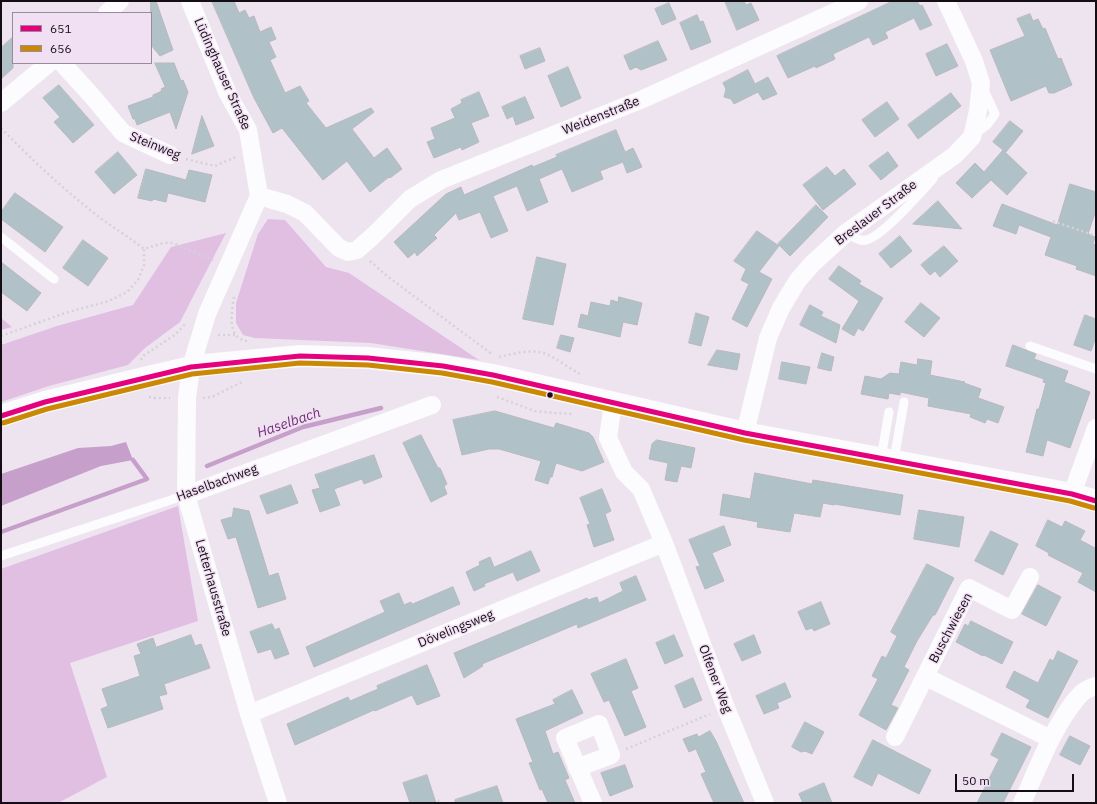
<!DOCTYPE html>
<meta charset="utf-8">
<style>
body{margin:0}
#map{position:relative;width:1097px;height:804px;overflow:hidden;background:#eee4ef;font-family:"IBM Plex Sans",sans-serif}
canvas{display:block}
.frame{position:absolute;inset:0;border:2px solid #140e14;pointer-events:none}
.legend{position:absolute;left:12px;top:12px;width:140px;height:52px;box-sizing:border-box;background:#f1e0f3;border:1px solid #998c9a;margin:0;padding:5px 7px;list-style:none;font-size:12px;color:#140e14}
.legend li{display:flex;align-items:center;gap:8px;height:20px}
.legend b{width:20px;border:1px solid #998c9a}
.scale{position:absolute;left:955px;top:774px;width:119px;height:18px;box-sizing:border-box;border:2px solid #140e14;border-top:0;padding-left:5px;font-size:12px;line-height:14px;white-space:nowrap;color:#140e14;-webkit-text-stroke:3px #f1e0f3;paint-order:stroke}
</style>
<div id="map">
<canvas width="1097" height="804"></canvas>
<div class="frame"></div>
<ul class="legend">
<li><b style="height:5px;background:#e5007d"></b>651</li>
<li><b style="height:5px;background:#ca8804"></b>656</li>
</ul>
<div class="scale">50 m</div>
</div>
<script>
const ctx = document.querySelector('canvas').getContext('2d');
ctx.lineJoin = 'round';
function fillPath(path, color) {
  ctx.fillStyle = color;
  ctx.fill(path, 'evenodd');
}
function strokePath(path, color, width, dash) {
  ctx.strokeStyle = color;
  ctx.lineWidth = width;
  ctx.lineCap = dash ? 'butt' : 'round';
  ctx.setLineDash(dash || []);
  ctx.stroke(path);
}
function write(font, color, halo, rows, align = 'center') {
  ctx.font = font + ' "IBM Plex Sans",sans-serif';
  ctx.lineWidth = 3;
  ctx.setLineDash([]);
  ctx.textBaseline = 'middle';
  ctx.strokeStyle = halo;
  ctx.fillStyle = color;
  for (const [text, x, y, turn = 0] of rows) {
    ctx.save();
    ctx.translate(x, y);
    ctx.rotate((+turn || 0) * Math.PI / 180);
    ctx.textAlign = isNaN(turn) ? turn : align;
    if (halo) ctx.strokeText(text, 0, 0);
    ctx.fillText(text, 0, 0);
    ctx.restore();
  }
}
fillPath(new Path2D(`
 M268,219L285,220L326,267L349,273L479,360L371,343L255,338L243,335L236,323V303L258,234Z
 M226,233L180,322L145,348L128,365L49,386L1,402V345L57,326L133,305L171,247Z
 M1,318L12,327L1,330Z
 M178,506L198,621L70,663L107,777L58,803H1V569Z`), '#e0bfe3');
fillPath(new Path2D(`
 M126,442L133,460L101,466L1,506V474L78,448L111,446Z`), '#c79fcb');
strokePath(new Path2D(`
 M207,466L303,427L381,408
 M1,532L147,479L133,460`), '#c79fcb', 4.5);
const building = new Path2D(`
 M151,1H156L173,50L160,56L151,45Z
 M212,1H234L239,13L245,10L249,18L254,16L260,32L271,27L276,39L269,42L276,57L270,60L285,93L300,86L309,101L306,103L326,128L371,108L374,112L352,129L374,158L387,148L402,169L390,178L389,177L370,192L347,161L323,180L282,128L273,133L254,98Z
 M725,1H744L746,5L751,3L759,20L737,30Z
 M893,1H917L920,6L922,5L932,25L920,30L914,18L885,32L888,38L873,45L869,37L833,54L835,59L816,68L815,66L788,78L777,56Z
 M669,3L676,19L662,25L655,9Z
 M1030,14L1033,21L1038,19L1043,29L1045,28L1058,59L1061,58L1072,85L1054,93H1049L1046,86L1011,101L990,50L1025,36L1017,19Z
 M697,15L700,22L703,21L711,42L691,50L680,23Z
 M13,37V68L1,79V48Z
 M658,41L667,60L641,70L636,67L630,70L624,56Z
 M947,44L958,66L936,76L926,54Z
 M540,48L545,61L525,69L520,56Z
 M155,63H174L181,81L183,80L188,92L176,129L170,112L137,125L135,119H133L128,106L153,97V95L162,91L161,89L165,87Z
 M568,67L581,98L561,107L548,76Z
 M748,70L755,84L768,77L777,94L763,100L758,92L734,104L731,99L724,97L726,89L723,83Z
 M59,85L94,125L73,143L54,122L60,117L43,98Z
 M479,92L489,116L471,123L479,142L462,150L461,147L434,158L427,142L435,139L431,128L455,118L451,109L462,103L461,100Z
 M951,93L961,106L918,139L908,125Z
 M525,97L534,118L516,125L513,116L507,119L502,107Z
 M887,102L899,119L875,137L862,120Z
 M202,116L214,146L192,154Z
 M1010,121L1023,131L1006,152L1004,151L1027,173L1007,195L991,180L972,198L956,183L975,163L984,172L1003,150L993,142Z
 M616,130L625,152L633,148L642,167L627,173L623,162L600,171L603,179L572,192L562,169L539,179L548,202L527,211L517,186L493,196L508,231L491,238L480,212L459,220L456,213L434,235L437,238L417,256L415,252L408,258L394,242L446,194L461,187L464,195L532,165L533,167L557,157L556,155Z
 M118,152L137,175L114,194L95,172Z
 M888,152L898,166L881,180L869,166Z
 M827,167L835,176L844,169L856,184L823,210L803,185Z
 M146,169L186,180L189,170L212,175L205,202L168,193L166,202L153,199L152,201L138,198Z
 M1070,184L1096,192V210L1088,234L1095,237L1093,244L1096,245V276L1076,269L1077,266L1045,255L1051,237L1019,225L1016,234L993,226L1002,204L1057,225Z
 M15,193L63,227L45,252L1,219V212Z
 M938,201L962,229L913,224Z
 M816,205L828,217L790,256L778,244Z
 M757,231L779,246L759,272L772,279L747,327L732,319L749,284L741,280L746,269L734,261Z
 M900,236L912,251L891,268L879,254Z
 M83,240L108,258L88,286L63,268Z
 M944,246L958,261L940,277L935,271L930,275L921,265Z
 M537,257L566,264L553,325L523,319Z
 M1,262L41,293L27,311L1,292Z
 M839,266L861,281L859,284L883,298L863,331L858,328L854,336L842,329L859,301L829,279Z
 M619,297L642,303L637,325L623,322L620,337L578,327L581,314L588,316L591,302L610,306L611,300L618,302Z
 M921,303L940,318L924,337L905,322Z
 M810,305L823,312L821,316L840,325L836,343L800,325Z
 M696,313L709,317L701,346L689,343Z
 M1085,315L1096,319V337L1091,351L1074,345Z
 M561,335L574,338L570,352L557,348Z
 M1013,345L1036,354L1034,359L1068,371L1064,382L1090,392L1070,448L1047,440L1043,456L1026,452L1037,409H1039L1046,383L1043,382L1044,379L1006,366Z
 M717,350L740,354L737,370L708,365Z
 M822,353L834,357L831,371L818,368Z
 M918,359L932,361L930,375L965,382L964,383L981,389L978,398L1004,407L998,423L987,419L985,423L970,417L971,414L928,406L929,398L900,392V395L889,393L888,399L861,394L865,376L881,379L890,373L899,374L901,362L917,365Z
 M782,362L810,367L806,384L779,379Z
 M495,411L554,428L556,423L589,433L593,437L604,462L582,471L556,463L552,477H550L548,484L535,480L541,461L499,449H489L462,455L453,420Z
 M421,435L438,468H440L447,484L444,486L447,494L431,502L403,443Z
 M657,440L695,448L691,468L681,466L677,482L665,480L668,463L649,459L652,444Z
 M374,455L382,477L364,484L362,479L334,489L340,505L320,512L312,490L320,488L315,475Z
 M755,473L812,484L813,480L903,495L900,515L834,504V505L823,503L820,517L794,513L790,532L757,527L758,522L720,515L723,494L750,499Z
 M291,485L298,503L267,514L260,496Z
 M602,489L611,511L605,514L614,540L594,547L587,525L590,524L580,498Z
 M234,508L249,511L269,576L278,573L286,599L258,608L236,537L228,539L221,520L232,517Z
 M919,510L964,517L959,547L914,539Z
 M1048,520L1062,527L1065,521L1085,531L1080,540L1095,548L1096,547V592L1078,582L1083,573L1048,555L1049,553L1036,546Z
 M724,526L731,545L712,553L724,581L705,589L696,567L700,566L689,540Z
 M991,531L1018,544L1003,575L975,561Z
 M531,551L540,571L517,581L513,572L484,584L485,586L474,591L466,572L480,565L479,562L490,557L494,567Z
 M927,564L954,578L935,615H933L917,641L904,667L909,670L891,705L898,708L886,730L859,715L878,679L872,676L882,656L886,658L897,636L891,632Z
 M636,576L646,600L578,628L577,624L482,664L483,666L464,678L454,653L587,598L588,600L597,597L599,603L623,591L620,583Z
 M1038,585L1061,597L1046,626L1022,614Z
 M453,587L460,604L314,667L306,647L385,612L380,601L399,593L404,605L411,602L412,604Z
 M821,602L830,624L814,631L812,628L806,630L798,612Z
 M971,621L1013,642L1002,664L984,655L983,656L956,642L965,624L968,626Z
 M272,624L275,630L279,628L289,654L275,659L271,649L258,653L250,632Z
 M191,635L195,646L201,644L210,668L164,684L167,694L159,696L163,709L108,728L101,709L108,706L102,689L140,676L134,656L141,654L137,644L153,638L156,647Z
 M674,635L683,656L665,664L656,643Z
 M754,635L761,653L742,661L734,644Z
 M1058,651L1078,661L1048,718L1026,707L1030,700L1006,687L1014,671L1038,683L1050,659L1053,661Z
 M626,659L638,688L631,691L646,727L625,736L609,700L604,702L591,674Z
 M427,665L440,696L417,705L412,695L375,711L374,710L295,745L287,724L348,697L350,701L378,689L377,686Z
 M693,678L702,700L684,708L675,686Z
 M785,683L791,697L777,703L779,708L764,714L756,696Z
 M572,690L583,713L545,731L553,754L558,752L569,778L565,780L575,803H548L542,789L540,790L529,763L533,762L516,719L555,704L553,700Z
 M805,722L824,732L812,754L805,751L801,752L792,747Z
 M710,731L716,741L744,803H714L701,774L706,772L696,749L689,752L683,739L697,734L698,737Z
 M1002,733L1031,747L1003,803H977L999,759L991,755Z
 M1070,736L1090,746L1080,765L1060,755Z
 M873,740L931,770L919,794L878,773L872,786L854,777Z
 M625,765L633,787L610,796L601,773Z
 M427,775L436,803H410L403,783Z
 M824,783L832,803H803L799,794Z
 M497,786L503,803H455V800Z`);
fillPath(building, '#b0c1c7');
strokePath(building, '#b8b9be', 1);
strokePath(new Path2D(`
 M1,128C30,158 61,187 94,213C110,226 128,236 144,249L163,243H173L213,260
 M186,159L215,166L236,157
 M1053,221L1096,236
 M370,261L387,276L493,355
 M234,297C232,312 226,338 247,341
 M218,335H235
 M1,336L65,313L109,301L127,292L138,280L144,265V249
 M499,357C512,354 527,350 539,352C552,354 568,368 580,374
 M141,360L143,356L176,334L186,323
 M149,397L155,398H170
 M497,397L535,411L553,413L573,414
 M203,398L212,397L244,381
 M626,749L710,714
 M438,800L440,803`), '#d5d2d6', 2.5, [2, 3]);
strokePath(new Path2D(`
 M974,135L987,125L995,114L983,88
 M847,232C852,236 859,242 866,240C882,237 921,192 933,179
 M1,237L54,279
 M1030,346L1096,369
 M881,458L889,412
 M894,460L904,402
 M1,556L186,495`), '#fcfbfd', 9);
strokePath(new Path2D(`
 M190,1L228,94L248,130L259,196L287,204L305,213L339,248L348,252L357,250L373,236L410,199L441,180L643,99L859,1
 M107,13L120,1
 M62,63L92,96L123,133L170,155
 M1,103L49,63
 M259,196L207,314L191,367L187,398L186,495L249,714L278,803
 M613,403L608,438L624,472L641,489L664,543L726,708L765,803
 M745,433L768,338L781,308L798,280L812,264L847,232L955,155L972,137L978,111L981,83L974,61L946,1
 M1072,494L1096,428
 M186,495L432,405
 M926,677L1051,739
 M249,714L664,543
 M895,737L969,588L1012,610L1030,577
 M577,768L611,755L599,724L565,738L593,803
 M1022,803C1038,768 1053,726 1078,697C1082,692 1089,688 1096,686`), '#fcfbfd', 18);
strokePath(new Path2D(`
 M1,416L45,402L144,378L191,367L215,364L300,356L368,358L443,366L493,375L745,433L1072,494L1096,501`), '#fcfbfd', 22);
strokePath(new Path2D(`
 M1,416L45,402L191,367L300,356L368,358L443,366L493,375L745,433L1072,494L1096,501`), '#e5007d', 5);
strokePath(new Path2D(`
 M3,423L47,409L192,374L300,363L368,365L442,373L492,382L744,440L1070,501L1094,508`), '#ca8804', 5);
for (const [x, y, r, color] of [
 [550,395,3.5,"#140e14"]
]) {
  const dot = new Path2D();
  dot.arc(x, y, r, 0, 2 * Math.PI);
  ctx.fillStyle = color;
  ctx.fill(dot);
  strokePath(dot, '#f1e0f3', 1.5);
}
write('13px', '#140e14', '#f1e0f3', [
 ["Lüdinghauser Straße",222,74,66],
 ["Weidenstraße",601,116,-22],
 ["Steinweg",155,146,22],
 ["Breslauer Straße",876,213,-37],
 ["Haselbachweg",217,483,-20],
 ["Letterhausstraße",213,588,74],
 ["Buschwiesen",951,628,-62],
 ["Dövelingsweg",456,629,-22],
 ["Olfener Weg",715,679,69]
]);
write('italic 14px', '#6d2e75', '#f1e0f3', [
 ["Haselbach",289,423,-19]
]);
</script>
